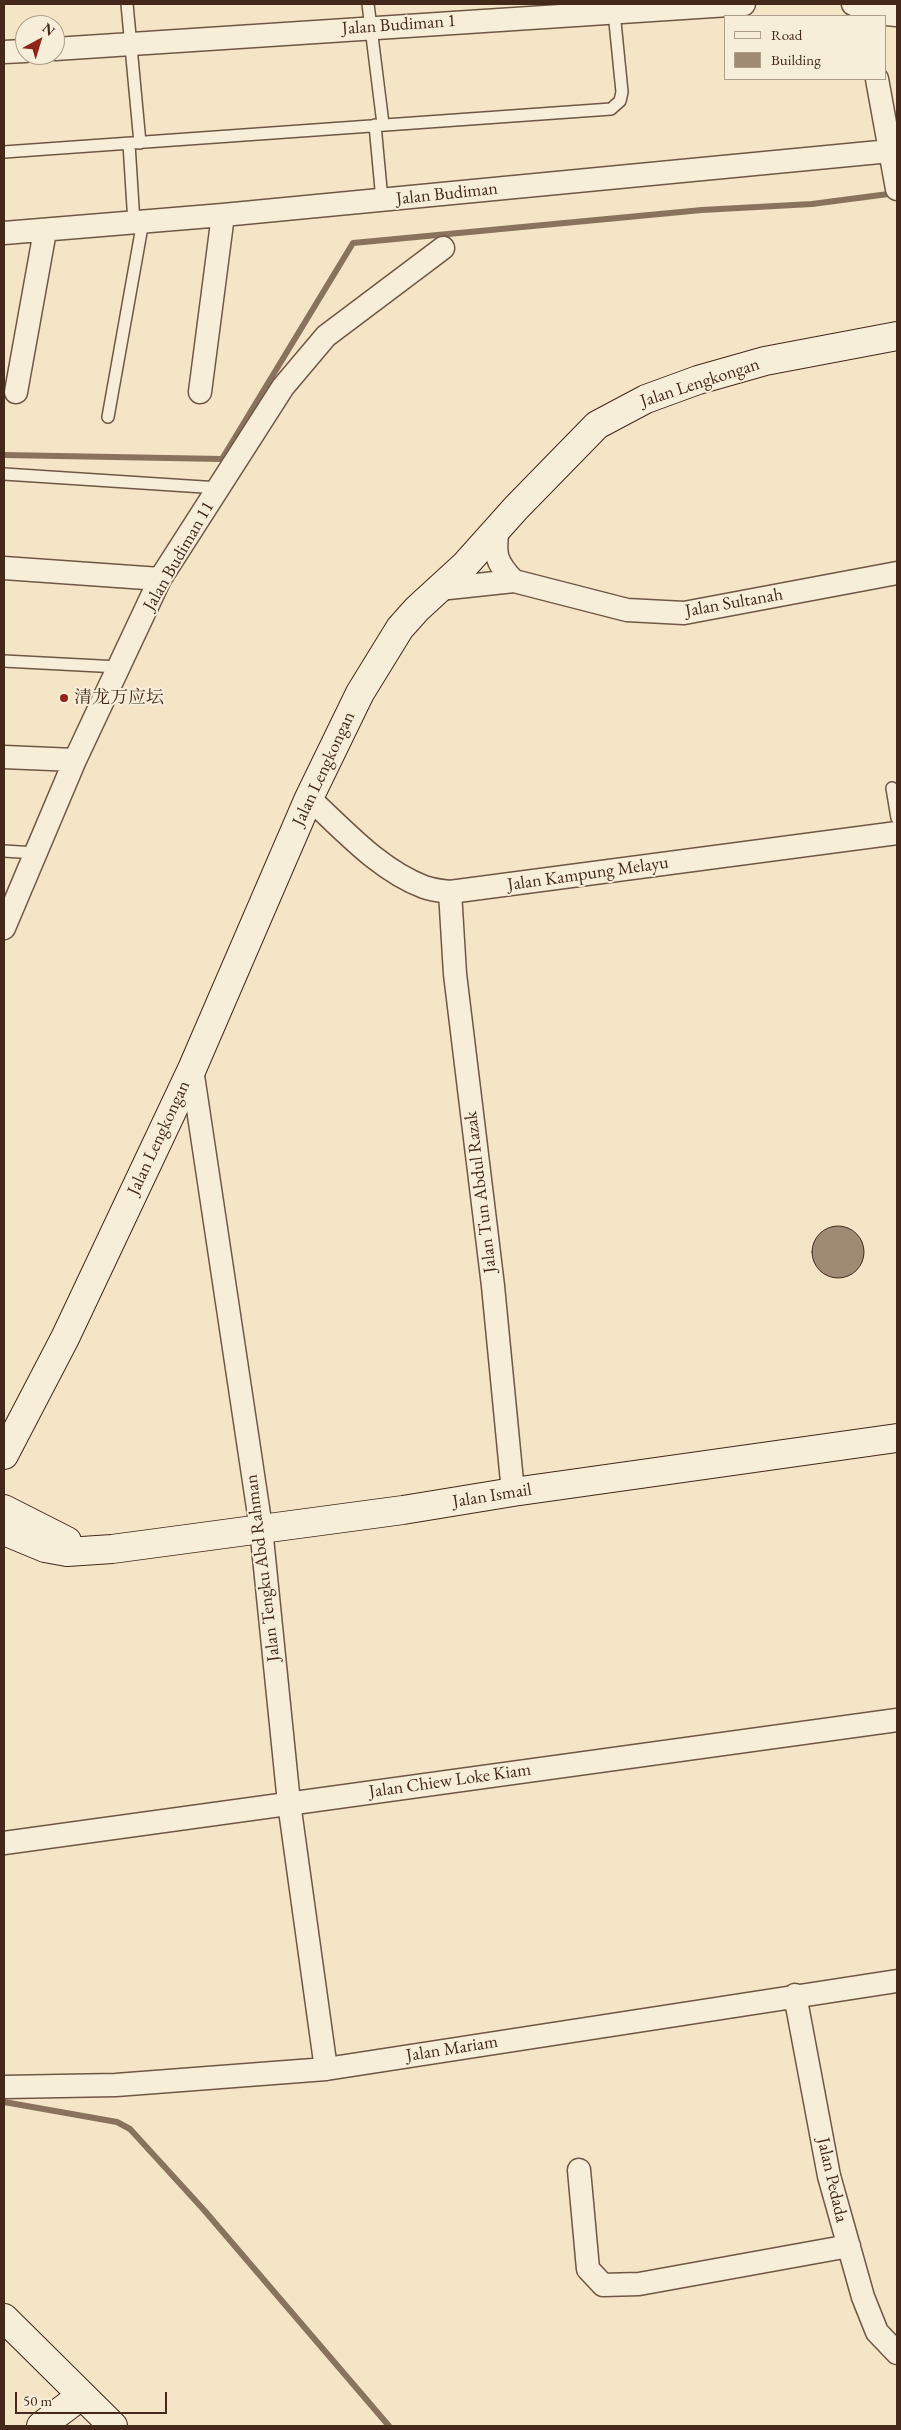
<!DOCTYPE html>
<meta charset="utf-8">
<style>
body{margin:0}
#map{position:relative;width:901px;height:2430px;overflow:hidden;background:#f3e5c6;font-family:"EB Garamond",serif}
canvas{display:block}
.frame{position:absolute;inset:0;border:5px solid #442819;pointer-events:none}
.legend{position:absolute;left:724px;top:15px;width:162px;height:65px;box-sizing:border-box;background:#f7eeda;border:1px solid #af9f8d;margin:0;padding:6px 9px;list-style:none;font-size:15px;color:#442819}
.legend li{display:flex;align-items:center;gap:10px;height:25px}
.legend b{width:25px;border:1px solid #af9f8d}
.north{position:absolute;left:15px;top:15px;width:50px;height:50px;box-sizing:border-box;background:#f7eeda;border:1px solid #af9f8d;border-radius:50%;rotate:39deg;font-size:14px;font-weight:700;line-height:20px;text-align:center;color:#442819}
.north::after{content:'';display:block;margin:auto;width:18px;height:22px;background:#8f2418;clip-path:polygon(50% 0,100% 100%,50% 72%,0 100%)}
.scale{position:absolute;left:15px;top:2392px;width:152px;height:22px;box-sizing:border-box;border:2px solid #442819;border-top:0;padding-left:6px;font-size:15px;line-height:18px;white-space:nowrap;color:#442819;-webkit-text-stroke:4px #f7eeda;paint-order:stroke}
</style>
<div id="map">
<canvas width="901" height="2430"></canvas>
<div class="frame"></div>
<ul class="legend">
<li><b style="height:6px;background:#f7eeda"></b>Road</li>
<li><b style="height:14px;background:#9f8a73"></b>Building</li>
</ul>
<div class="north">N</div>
<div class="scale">50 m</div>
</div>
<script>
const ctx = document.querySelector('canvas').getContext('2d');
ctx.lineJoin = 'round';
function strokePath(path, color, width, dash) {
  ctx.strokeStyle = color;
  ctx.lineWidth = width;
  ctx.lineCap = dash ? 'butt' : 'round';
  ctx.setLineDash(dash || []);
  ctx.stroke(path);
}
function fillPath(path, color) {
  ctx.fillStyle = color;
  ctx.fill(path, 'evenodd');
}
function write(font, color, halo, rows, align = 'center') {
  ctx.font = font + ' "EB Garamond","Noto Serif SC",serif';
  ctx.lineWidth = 4;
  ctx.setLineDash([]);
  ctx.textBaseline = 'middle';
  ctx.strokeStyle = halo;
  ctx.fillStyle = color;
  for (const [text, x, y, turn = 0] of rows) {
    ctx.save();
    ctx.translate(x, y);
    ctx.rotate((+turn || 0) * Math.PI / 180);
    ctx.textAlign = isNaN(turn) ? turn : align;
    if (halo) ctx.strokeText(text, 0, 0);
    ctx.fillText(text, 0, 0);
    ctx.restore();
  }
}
strokePath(new Path2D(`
 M4,455L222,459L353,243L702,210L812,204L896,193
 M4,2102L117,2122L130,2129L204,2210L389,2426`), '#8a735d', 6);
const building = new Path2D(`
 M812 1252a26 26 0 1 1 52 0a26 26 0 1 1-52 0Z`);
fillPath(building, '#9f8a73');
strokePath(building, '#442819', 1);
const lane = new Path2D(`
 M127,4L140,143
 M368,4L383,124
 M375,125L382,200
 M129,144L134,223
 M4,152L611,109L620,101L622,92L614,12
 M108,417L143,221
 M4,474L219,488
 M4,661L119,667
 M892,788L897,818
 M4,851L36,853`);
const street = new Path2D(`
 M853,4L874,13L897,15
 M55,49L744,4
 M4,52L25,51
 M877,79L897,189
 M4,233L223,215L890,151
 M16,392L45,231
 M200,392L223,215
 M498,528C494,553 495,562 514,581L627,610L684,613L897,573
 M4,568L160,579
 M439,589L514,581
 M4,757L75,760
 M309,798C344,830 379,870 424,887C432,890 442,891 450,892L897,833
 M450,892L455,974L493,1286L513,1492
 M4,928L75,760L160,579L283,387L326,336L443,248
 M192,1069L261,1528L289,1803L326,2069
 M4,1843L897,1720
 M795,1995L829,2176L863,2297L877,2332L897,2353
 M4,2087L116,2085L326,2069L897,1981
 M579,2170L588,2269L603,2285L639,2284L849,2246`);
const secondary = new Path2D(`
 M4,1455L65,1338L192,1069L309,798L360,693L400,628L417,609L465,565L516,508L597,425L646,399L698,380L765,361L897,336
 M4,1509L67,1541
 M4,1531L45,1548L67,1552L112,1549L403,1510L513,1492L897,1438
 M4,2318L113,2426
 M41,2426L81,2396`);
strokePath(lane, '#705744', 14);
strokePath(street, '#705744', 25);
strokePath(secondary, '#442819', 30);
strokePath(lane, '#f7eeda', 11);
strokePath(street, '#f7eeda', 22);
strokePath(secondary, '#f7eeda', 28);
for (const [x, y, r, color] of [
 [64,698,5,"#8f2418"]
]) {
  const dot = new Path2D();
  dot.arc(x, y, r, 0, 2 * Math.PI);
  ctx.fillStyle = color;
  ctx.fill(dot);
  strokePath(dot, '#f7eeda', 2);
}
write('18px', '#442819', '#f7eeda', [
 ["Jalan Budiman 1",399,25,-4],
 ["Jalan Budiman",447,194,-6],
 ["Jalan Lengkongan",700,383,-18],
 ["Jalan Budiman 11",179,556,-60],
 ["Jalan Sultanah",734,603,-10],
 ["Jalan Lengkongan",324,769,-65],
 ["Jalan Kampung Melayu",588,874,-8],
 ["Jalan Lengkongan",159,1138,-65],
 ["Jalan Tun Abdul Razak",481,1192,-97],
 ["Jalan Ismail",492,1496,-9],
 ["Jalan Tengku Abd Rahman",263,1568,-97],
 ["Jalan Chiew Loke Kiam",450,1781,-8],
 ["Jalan Mariam",452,2049,-9],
 ["Jalan Pedada",832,2180,77]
]);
write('18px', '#442819', '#f7eeda', [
 ["清龙万应坛",74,698]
], 'left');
</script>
